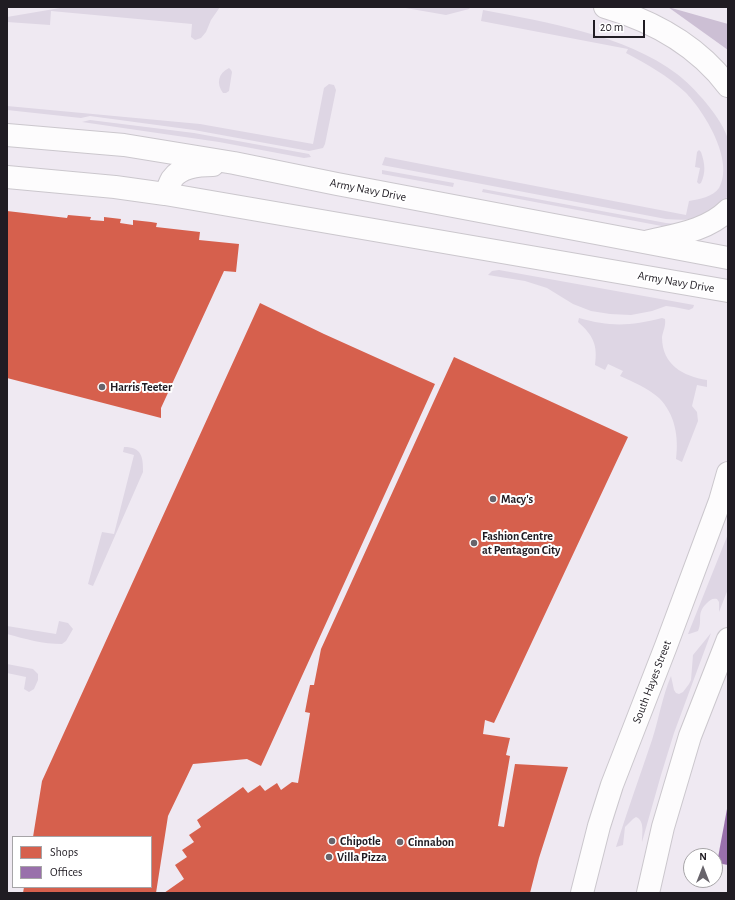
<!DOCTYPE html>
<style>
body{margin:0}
#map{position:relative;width:735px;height:900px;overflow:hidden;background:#efe9f2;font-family:"Alegreya Sans",sans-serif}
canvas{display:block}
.frame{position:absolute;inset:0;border:8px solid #201c23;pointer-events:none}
.legend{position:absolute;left:12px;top:836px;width:140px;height:52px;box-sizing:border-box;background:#fff;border:1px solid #a6a4a7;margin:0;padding:5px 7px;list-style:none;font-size:12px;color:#201c23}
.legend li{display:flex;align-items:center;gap:8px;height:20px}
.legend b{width:20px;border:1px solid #a6a4a7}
.north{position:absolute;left:683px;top:848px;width:40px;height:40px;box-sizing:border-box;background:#fff;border:1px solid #a6a4a7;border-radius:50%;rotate:0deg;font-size:11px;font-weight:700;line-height:16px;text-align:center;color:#201c23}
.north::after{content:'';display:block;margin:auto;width:14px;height:18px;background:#68646b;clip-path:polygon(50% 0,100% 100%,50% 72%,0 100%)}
.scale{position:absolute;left:593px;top:20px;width:52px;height:18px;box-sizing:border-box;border:2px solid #201c23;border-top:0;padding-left:5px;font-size:12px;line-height:14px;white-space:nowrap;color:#201c23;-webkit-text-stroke:3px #fff;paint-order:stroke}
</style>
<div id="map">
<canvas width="735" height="900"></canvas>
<div class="frame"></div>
<ul class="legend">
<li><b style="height:11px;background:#d6604d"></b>Shops</li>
<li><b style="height:11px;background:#9970ab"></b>Offices</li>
</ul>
<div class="north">N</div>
<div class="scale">20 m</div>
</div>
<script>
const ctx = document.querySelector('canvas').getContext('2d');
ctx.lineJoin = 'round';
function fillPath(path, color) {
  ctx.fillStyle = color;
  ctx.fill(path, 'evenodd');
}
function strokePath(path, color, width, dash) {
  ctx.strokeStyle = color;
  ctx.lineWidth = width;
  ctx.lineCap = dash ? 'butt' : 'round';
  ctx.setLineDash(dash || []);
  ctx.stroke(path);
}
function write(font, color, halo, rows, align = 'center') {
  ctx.font = font + ' "Alegreya Sans",sans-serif';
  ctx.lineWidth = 4;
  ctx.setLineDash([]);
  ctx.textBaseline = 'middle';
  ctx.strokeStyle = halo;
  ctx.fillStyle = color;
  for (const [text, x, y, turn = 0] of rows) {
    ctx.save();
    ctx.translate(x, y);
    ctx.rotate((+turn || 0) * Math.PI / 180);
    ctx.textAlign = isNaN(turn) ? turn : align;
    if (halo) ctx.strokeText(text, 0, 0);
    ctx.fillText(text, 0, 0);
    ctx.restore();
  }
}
fillPath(new Path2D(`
 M66,7H220L211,20L206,32L201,38L195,40L191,37L192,24L51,11L50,25L7,22V17Z
 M400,7H471L469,9L446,15Z
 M483,10C545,22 626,35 677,74C693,86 724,120 728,140C730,149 728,161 728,170C728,177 730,192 727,197C716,221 689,221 666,219L382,165L385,157L686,215L689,201C699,199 713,197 719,188C735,161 704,111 685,92C668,76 647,64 626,53L628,49L481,21Z
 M229,68L231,70L232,72L229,91L226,93H223C216,84 218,73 229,68Z
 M329,84L334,85L336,90L325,144L323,148L309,151L194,130L90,116L81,118L7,110V106L200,124L313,144L324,88Z
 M90,120L194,133L309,154L311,157L304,158L219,142L82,122Z
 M699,150L701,152C705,164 706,172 701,183L699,184L697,182L700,168L695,167L697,152Z
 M382,170L454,183L453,187L382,174Z
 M483,189L666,223L677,224L667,227L482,192Z
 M499,270L694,305L693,308L689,310L674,307L666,306L652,311L631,315L610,314L591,311L573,304L547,288L525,281L488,275L492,271Z
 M579,318C610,327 631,326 662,318L665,319C666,326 663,331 662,337C662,365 683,376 707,380V387L697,385L692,406L697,412L698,421L682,462L676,459C679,437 675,414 659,398C648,388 633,382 620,376L623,371L608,364L605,370L595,365C598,345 593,335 578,322Z
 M124,447C142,447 143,457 143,472L93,586L88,584L102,532L114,534L134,455L123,452Z
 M728,534V589L719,612V602L717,599C712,598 710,600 706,604C696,614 703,620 698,631L689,634H688Z
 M59,621L68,623L73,629L66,641L62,644C43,644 25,639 7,634V626L56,634Z
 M711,633L674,733L661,775L642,842C642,833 645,821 636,817L633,819L625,827L623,845L616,847C627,811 640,776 652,740C659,719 662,697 671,676L674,690L676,693L679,694L683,692L689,684L691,680L693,655Z
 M7,664L33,669L38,674V680L34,689L29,692L24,689L26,677L7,673Z`), '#ded6e4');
fillPath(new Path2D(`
 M668,7L728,24V50Z`), '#ccbfd4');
fillPath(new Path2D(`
 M7,211L67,218L68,215L91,217L90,220L104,221V217L121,219L120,223L133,225V220L151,222L157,223L156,227L200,232L199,240L239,244L236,272L224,271L161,408V418L7,378Z
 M260,303L324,334L435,384L261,766L247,759L193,764L168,816L156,893H23L24,887H151V837H33L42,781Z
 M454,357L628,437L494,723L485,720L483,734L510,738L506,755L510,756L498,826L504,827L515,764L568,767L539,858L530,893H164L184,879L175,865L187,857L182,850L194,842L189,835L201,827L197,820L243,787L248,793L260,785L265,791L277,783L281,790L292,782L298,783L310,713L305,712L310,685H314L321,649Z`), '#d6604d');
fillPath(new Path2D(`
 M727,809L728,810V865L717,863Z`), '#9970ab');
const major = new Path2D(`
 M7,135L124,145L234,163L337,184L728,258
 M7,177L115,187L165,194L728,291
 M165,194C168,189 169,184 172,179C181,166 199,165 213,165
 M582,893L599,826L612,785L666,646L720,501L728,473
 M648,893L663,827L690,736L728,639`);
const highway = new Path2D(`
 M605,7C653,21 697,45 728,86
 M646,242C674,235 707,231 728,210`);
strokePath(major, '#cbc7cd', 24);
strokePath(highway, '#cbc7cd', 24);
strokePath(major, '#fdfcfd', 22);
strokePath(highway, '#fdfcfd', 22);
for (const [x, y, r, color] of [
 [102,387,4,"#68646b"],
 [493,499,4,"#68646b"],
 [474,543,4,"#68646b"],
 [332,841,4,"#68646b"],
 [400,842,4,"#68646b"],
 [329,857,4,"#68646b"]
]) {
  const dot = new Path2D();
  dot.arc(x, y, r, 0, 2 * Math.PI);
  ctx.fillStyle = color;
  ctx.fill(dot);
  strokePath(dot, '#fff', 1.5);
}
write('12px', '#201c23', '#fff', [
 ["Army Navy Drive",368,190,11],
 ["Army Navy Drive",676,282,10],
 ["South Hayes Street",652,682,-69]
]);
write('bold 12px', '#201c23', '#fff', [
 ["Harris Teeter",110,387],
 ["Macy's",501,499],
 ["Fashion Centre",482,536],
 ["at Pentagon City",482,550],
 ["Chipotle",340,841],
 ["Cinnabon",408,842],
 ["Villa Pizza",337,857]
], 'left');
</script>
